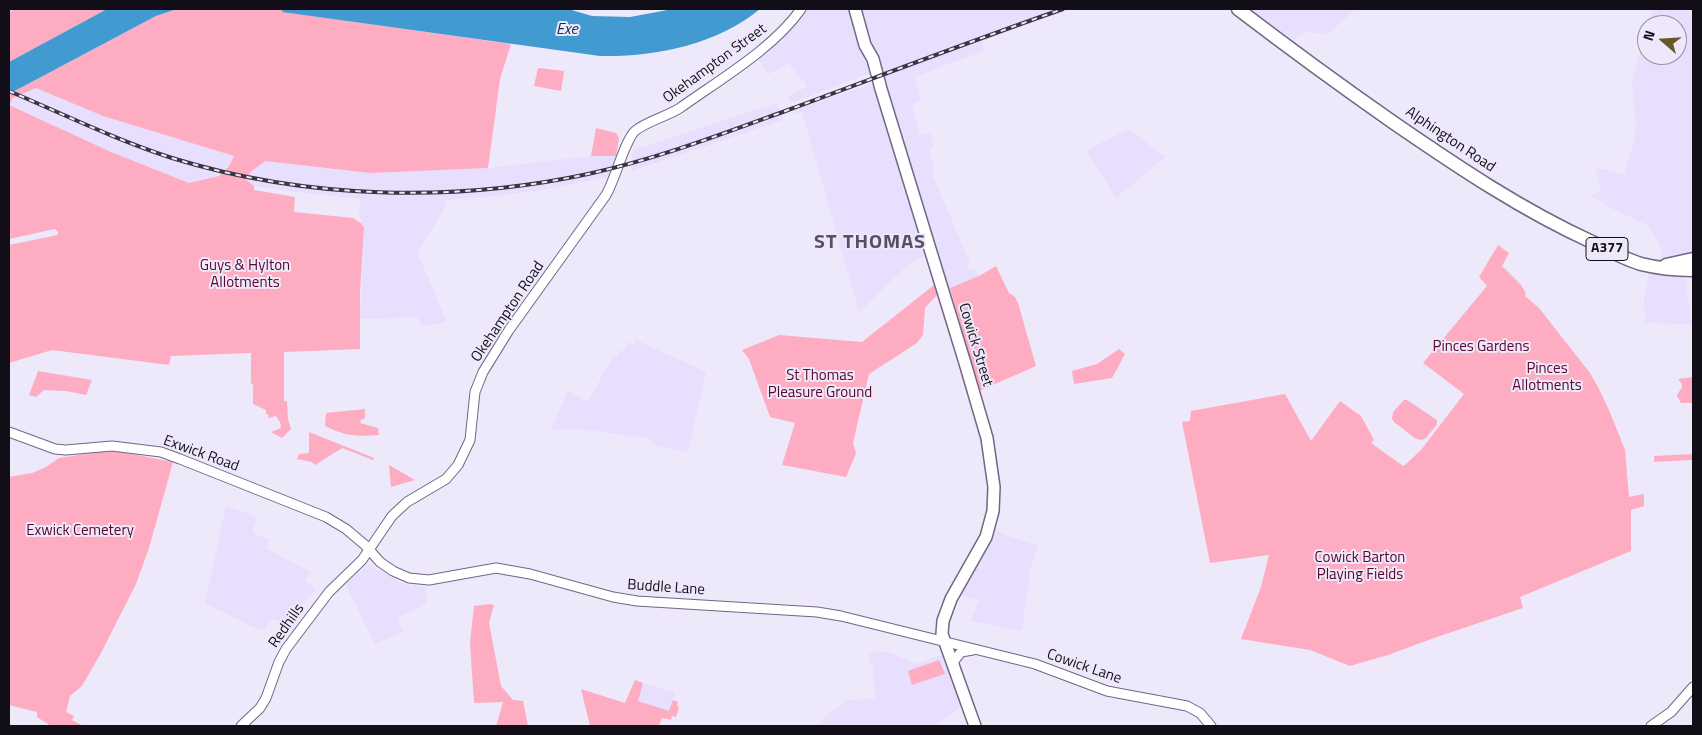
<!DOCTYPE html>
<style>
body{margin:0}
#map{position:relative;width:1702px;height:735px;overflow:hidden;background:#eee8fb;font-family:"Titillium Web",sans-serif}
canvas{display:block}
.frame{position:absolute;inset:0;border:10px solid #120e18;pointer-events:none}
.north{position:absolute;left:1637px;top:15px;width:50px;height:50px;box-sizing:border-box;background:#eee8fb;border:1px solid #9691a0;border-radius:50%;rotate:289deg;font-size:14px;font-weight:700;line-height:20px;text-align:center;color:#120e18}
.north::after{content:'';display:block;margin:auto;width:18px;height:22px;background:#685a27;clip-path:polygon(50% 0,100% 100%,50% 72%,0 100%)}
</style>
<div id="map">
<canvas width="1702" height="735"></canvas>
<div class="frame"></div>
<div class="north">N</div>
</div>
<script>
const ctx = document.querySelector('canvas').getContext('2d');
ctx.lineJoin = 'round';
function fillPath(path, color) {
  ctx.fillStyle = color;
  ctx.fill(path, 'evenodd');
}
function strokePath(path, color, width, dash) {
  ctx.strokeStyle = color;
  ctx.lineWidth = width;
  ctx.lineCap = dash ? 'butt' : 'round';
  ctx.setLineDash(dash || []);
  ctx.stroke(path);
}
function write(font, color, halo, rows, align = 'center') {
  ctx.font = font + ' "Titillium Web",sans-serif';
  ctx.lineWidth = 4;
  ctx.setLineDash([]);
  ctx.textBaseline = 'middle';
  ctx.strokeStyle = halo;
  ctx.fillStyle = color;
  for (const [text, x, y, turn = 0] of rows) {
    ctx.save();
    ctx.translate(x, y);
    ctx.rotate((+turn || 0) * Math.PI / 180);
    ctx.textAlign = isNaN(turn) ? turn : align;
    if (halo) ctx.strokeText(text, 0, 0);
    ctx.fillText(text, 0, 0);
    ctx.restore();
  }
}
fillPath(new Path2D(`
 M804,9H1071L982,41L984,51L914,77L921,101L912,104L920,135L930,133L934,146L929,148L933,162V176L970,263L967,264L970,271L975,268L979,276L950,288L945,279L934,285L926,255L911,262L859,312L802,112L795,114L793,109L873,84L870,73L791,103L788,97L808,86L788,63L769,74L755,55Z
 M1251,9H1356L1328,34L1304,32L1293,40Z
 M1656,9H1693V252L1661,262V248L1649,226L1605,205L1604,202L1591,196L1601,190L1596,170L1604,169L1624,175L1634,141L1636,128L1632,81L1647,28V55H1677V25H1648L1652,11Z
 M36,88L103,116L234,156L229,166L219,176L189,183L111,152L9,105L13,98Z
 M777,103L783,120L631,171L633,150Z
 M1128,129L1165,157L1116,198L1086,151Z
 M591,156H616L611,176L554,188L506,195L445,200V208L417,252L447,322L421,326L417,317L360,319L364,236V228L359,215L361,199L304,193L254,186L245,180L252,171L265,161L370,173L488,168Z
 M1649,273H1685L1691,324L1645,323L1644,300Z
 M636,340L706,372L688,452L658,446L647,438L581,429L551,430L568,391L588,402L613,356L616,357L620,351H623L629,342L634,344Z
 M226,506L257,517L252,533L269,539L267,549L310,572L305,580L316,589L284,622L272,619L264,630L257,629L205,603Z
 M992,528L1008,536L1038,546L1030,569L1022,631L971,621L979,600L959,594Z
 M370,565L401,583L407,585L426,586V604L397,618L403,632L375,644L345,583Z
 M874,651L888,652L916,664L942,655L961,706L935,726H821L820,724L823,719L846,701L875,698L873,666L871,665L869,655Z
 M643,683L675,693L669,712L638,701Z`), '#e8defd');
fillPath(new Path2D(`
 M15,9H107L9,62V12Z
 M177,9H283V12L511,44L500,79L488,168L370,173L265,161L252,171L245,179L254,186V190L295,197L294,212L353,218L361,223L364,228L360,292V349L284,352V401H287L288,419L291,429L282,438L271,432L281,428L280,422L276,416L268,418L269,415L266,414V410L253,404V385L251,383V353L171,356L169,365L52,350L9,363V245L58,235V232L55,229L9,239V94L156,16ZM36,88L103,116L234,156L229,166L219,176L189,183L111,152L9,105L13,98Z
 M538,68L564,71L561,91L534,86Z
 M596,128L616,133L619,138L616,156H591Z
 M1498,245L1509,253L1502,266L1521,285L1526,293L1525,296L1539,308L1590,373L1598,387L1609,410L1625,450L1629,497L1644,494V506L1631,510V551L1520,597L1523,608L1434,638L1388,655L1350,666L1310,650L1241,639L1261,587L1269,555L1210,563L1182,422L1190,421L1191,411L1285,394L1311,441L1340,401L1361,416L1374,440L1371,443L1403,466L1405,465L1421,450L1464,394L1423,363L1487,286L1479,277Z
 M996,266L1009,293L1015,297L1018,303L1036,366L979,391L950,288L979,276Z
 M934,285L937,295L925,308L923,335L917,343L869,374L853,443L856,453L846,477L782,465L795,423L770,417L749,359L742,350L779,335L862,342Z
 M1119,349L1125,354L1112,378L1074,384L1072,371L1097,364Z
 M38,371L92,380L86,395L66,391L44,390L36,397L29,395Z
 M1693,377V406L1692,403H1681L1677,396C1680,388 1686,388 1678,379Z
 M1404,400H1407L1437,420V424L1426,438L1422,440L1416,439L1394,422L1392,419L1393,412Z
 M365,409V418L361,420L360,423L378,428L379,435C357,437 345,436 325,426L326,413Z
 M309,432L374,458L373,460L342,448L315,465L312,462L297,459L299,454L309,453Z
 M112,450L173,462L149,548L136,584L101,653L82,686L70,696L66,712L74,716L72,720L83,726H51L37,717V712L9,705V477L32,473L46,467L59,458Z
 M1693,454L1692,460L1654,462V456Z
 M389,465L415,480L391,487Z
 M490,604L494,605L489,623L501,686L513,700L523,701L528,726H496L503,702L474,703L470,643L474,606Z
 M939,660L945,674L912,685L908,671Z
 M635,680L643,683L638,701L669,711L673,700L678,702L677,706L679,707L676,717L672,716L671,720L662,718L659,726H590L581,689L625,703Z`), '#feacc2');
fillPath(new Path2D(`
 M107,9H177L156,16L9,94V62Z
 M283,9H568L592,16L630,17L673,9H760C716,45 656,57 600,56L282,12Z`), '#419bd0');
const minor = new Path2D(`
 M9,432L55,449L66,450L112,446L161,452L180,459L326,517L346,529L365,545L380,562L393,571L409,578L429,580L496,568L530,574L613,597L637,601L817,612L841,616L1035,664L1107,691L1187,706L1200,713L1211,726
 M954,666V661L961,652L973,650
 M241,726L260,708L266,698L279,662L286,649L329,592L362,560L392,516L407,502L446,479L458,465L470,440L475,392L483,372L509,330L606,195C615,180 625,140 635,131C645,122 668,116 680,108C719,80 774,48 801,9
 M1651,726L1671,712L1693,687`);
const major = new Path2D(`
 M855,9L865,45L873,59L881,89L965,363L987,438L994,487L993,511L986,537L951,599L943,621L942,634L975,726`);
const highway = new Path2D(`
 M1238,9C1289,48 1341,86 1394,123C1458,167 1522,210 1592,242C1608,250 1624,259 1641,264C1657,268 1676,270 1693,270
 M1666,265L1693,259`);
strokePath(minor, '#706782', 11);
strokePath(major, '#706782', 14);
strokePath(highway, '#706782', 15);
strokePath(minor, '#fff', 9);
strokePath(major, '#fff', 11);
strokePath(highway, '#fff', 12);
const rail = new Path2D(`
 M9,91C63,114 116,140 172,158C305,199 453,203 588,174C657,159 722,134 788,110C880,76 971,41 1063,9`);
strokePath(rail, '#393541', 4);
strokePath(rail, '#eee8fb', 2, [5.5]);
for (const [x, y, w] of [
 [1607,249,42]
]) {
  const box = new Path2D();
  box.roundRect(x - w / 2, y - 11.5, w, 23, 4);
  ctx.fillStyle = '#eee8fb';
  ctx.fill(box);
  strokePath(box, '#120e18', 1);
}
write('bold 14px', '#120e18', null, [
 ["A377",1607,249]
]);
write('15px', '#120e18', '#eee8fb', [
 ["Okehampton Street",715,64,-36],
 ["Alphington Road",1450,140,34],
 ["Okehampton Road",508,312,-56],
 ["Cowick Street",975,345,73],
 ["Exwick Road",201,454,20],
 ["Buddle Lane",666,588,4],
 ["Redhills",287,626,-55],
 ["Cowick Lane",1084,667,19]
]);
write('15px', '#5a052b', '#eee8fb', [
 ["Guys & Hylton",245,266],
 ["Allotments",245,283],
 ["Pinces Gardens",1481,347],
 ["Pinces",1547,369],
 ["Allotments",1547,386],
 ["St Thomas",820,376],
 ["Pleasure Ground",820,393],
 ["Exwick Cemetery",80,531],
 ["Cowick Barton",1360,558],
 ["Playing Fields",1360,575]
]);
write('italic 16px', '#0c3349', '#eee8fb', [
 ["Exe",567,30]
]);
ctx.letterSpacing = '1px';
write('bold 20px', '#574e68', '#eee8fb', [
 ["ST THOMAS",870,243]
]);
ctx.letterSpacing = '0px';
</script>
